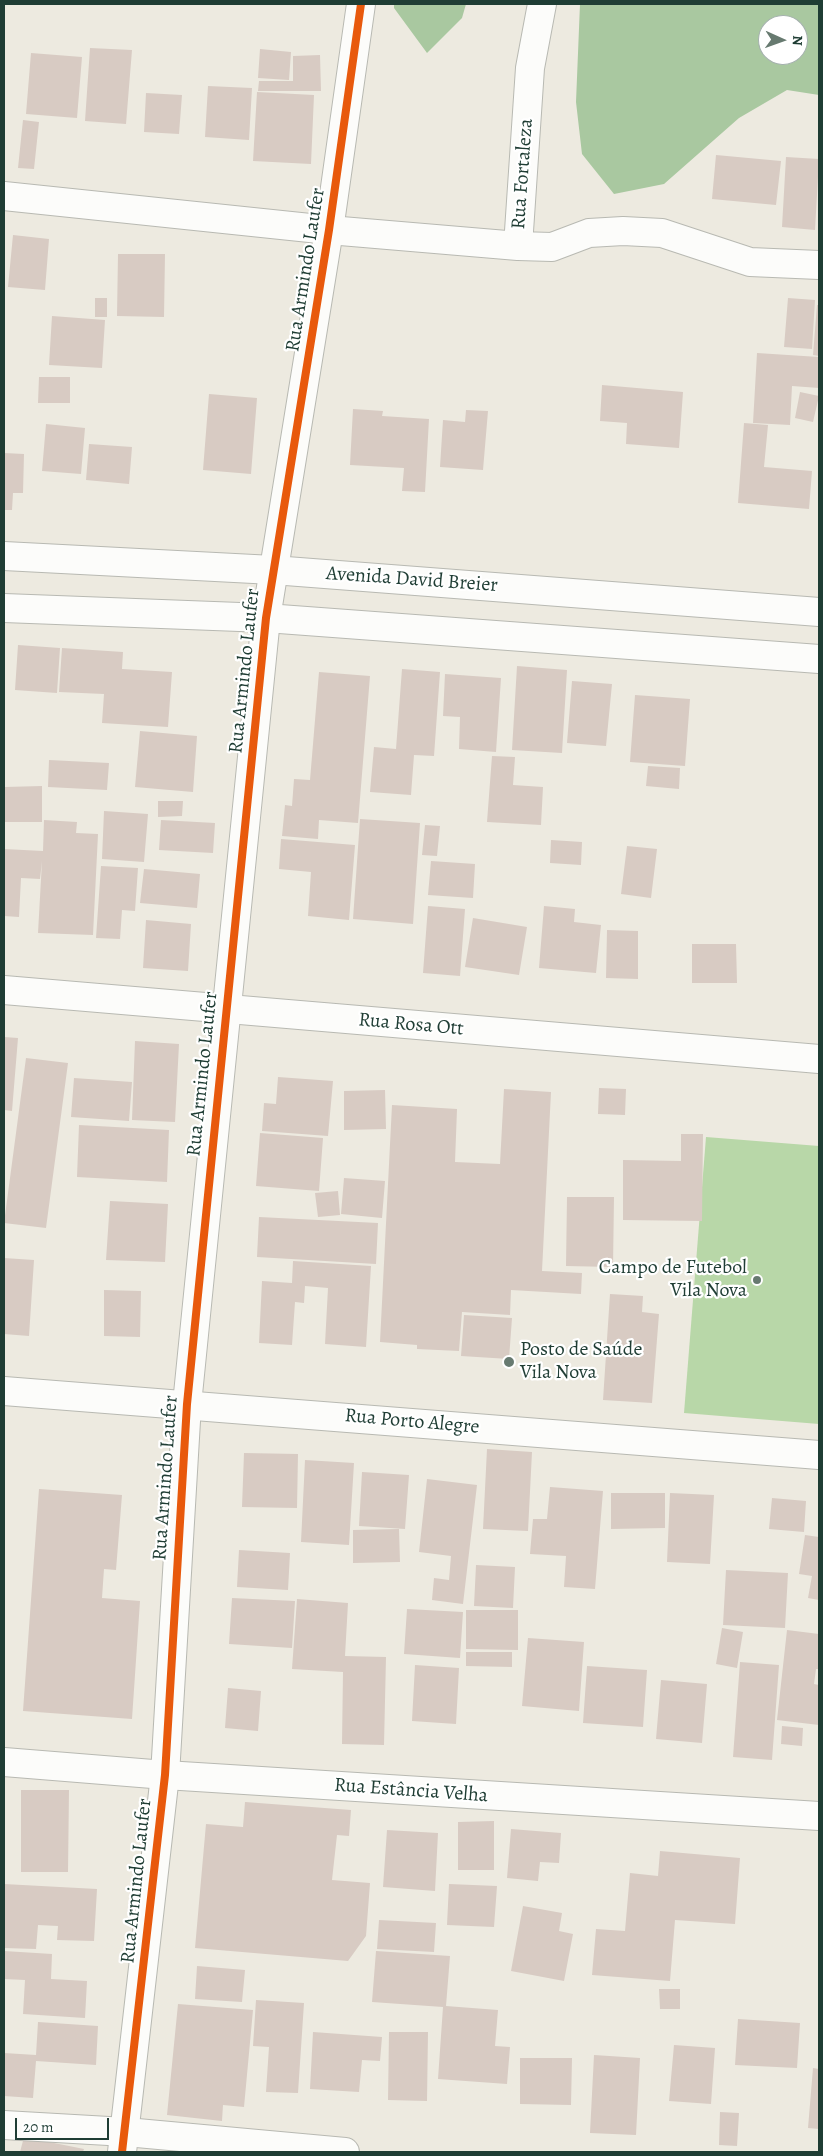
<!DOCTYPE html>
<meta charset="utf-8">
<style>
body{margin:0}
#map{position:relative;width:823px;height:2156px;overflow:hidden;background:#edeae0;font-family:Alegreya,serif}
canvas{display:block}
.frame{position:absolute;inset:0;border:5px solid #1f3d34;pointer-events:none}
.north{position:absolute;left:758px;top:15px;width:50px;height:50px;box-sizing:border-box;background:#fff;border:1px solid #a5b1ae;border-radius:50%;rotate:92deg;font-size:14px;font-weight:700;line-height:20px;text-align:center;color:#1f3d34}
.north::after{content:'';display:block;margin:auto;width:18px;height:22px;background:#677a70;clip-path:polygon(50% 0,100% 100%,50% 72%,0 100%)}
.scale{position:absolute;left:15px;top:2118px;width:94px;height:22px;box-sizing:border-box;border:2px solid #1f3d34;border-top:0;padding-left:6px;font-size:15px;line-height:18px;white-space:nowrap;color:#1f3d34;-webkit-text-stroke:4px #fff;paint-order:stroke}
</style>
<div id="map">
<canvas width="823" height="2156"></canvas>
<div class="frame"></div>
<div class="north">N</div>
<div class="scale">20 m</div>
</div>
<script>
const ctx = document.querySelector('canvas').getContext('2d');
ctx.lineJoin = 'round';
function fillPath(path, color) {
  ctx.fillStyle = color;
  ctx.fill(path, 'evenodd');
}
function strokePath(path, color, width, dash) {
  ctx.strokeStyle = color;
  ctx.lineWidth = width;
  ctx.lineCap = dash ? 'butt' : 'round';
  ctx.setLineDash(dash || []);
  ctx.stroke(path);
}
function write(font, color, halo, rows, align = 'center') {
  ctx.font = font + ' Alegreya,serif';
  ctx.lineWidth = 4.5;
  ctx.setLineDash([]);
  ctx.textBaseline = 'middle';
  ctx.strokeStyle = halo;
  ctx.fillStyle = color;
  for (const [text, x, y, turn = 0] of rows) {
    ctx.save();
    ctx.translate(x, y);
    ctx.rotate((+turn || 0) * Math.PI / 180);
    ctx.textAlign = isNaN(turn) ? turn : align;
    if (halo) ctx.strokeText(text, 0, 0);
    ctx.fillText(text, 0, 0);
    ctx.restore();
  }
}
fillPath(new Path2D(`
 M706,1137L819,1146V1424L684,1413Z`), '#b8d7a8');
fillPath(new Path2D(`
 M394,4H466L462,18L427,53L394,8Z
 M580,4H819V95L787,90L739,118L664,184L614,194L582,154L576,102ZM768,25H798V55H768Z`), '#a9c8a0');
fillPath(new Path2D(`
 M90,48L132,50L126,124L85,121Z
 M260,49L291,52L289,80L258,78Z
 M31,53L82,57L77,118L26,114Z
 M320,55L321,91H258L259,81H293V56Z
 M208,86L252,88L249,140L205,137Z
 M257,92L314,95L311,164L253,161Z
 M146,93L182,95L179,134L144,132Z
 M23,120L39,122L34,169L18,168Z
 M716,155L781,161L776,205L712,199Z
 M786,157L819,159L815,230L782,227Z
 M13,235L49,239L45,290L8,287Z
 M118,254H165L164,317L117,316Z
 M95,298H107V317H95Z
 M788,298L815,300L812,349L784,347Z
 M817,305H819V356L813,355Z
 M52,316L105,320L102,368L49,365Z
 M757,353L819,357V388L792,386L790,425L753,423Z
 M39,377H70V403H38Z
 M602,385L683,392L679,448L626,444L627,423L600,421Z
 M800,392L819,396L813,422L795,418Z
 M209,394L257,398L251,474L203,470Z
 M353,409L383,411L382,416L429,419L425,492L402,491L404,468L350,465Z
 M466,410L488,411L483,470L440,467L443,420L465,422Z
 M744,423L768,425L764,467L812,471L809,509L738,503Z
 M46,424L85,428L81,474L42,471Z
 M89,444L132,447L129,484L86,480Z
 M4,453L24,454L23,493H13L12,510H4Z
 M18,645L60,648L57,693L15,690Z
 M62,648L123,652L122,669L172,672L168,727L102,723L104,694L59,692Z
 M517,666L567,670L562,753L512,750Z
 M402,669L440,672L434,756L414,755L411,795L370,792L374,747L396,749Z
 M319,672L370,676L358,823L319,820L318,839L282,836L285,805L292,806L294,779L310,780Z
 M445,674L501,678L496,752L459,749L460,717L443,716Z
 M572,681L612,684L606,746L567,743Z
 M635,695L690,699L685,766L630,762Z
 M140,731L197,736L193,792L135,787Z
 M492,756L515,757L513,785L543,787L541,825L487,822Z
 M49,760L109,763L107,790L48,787Z
 M648,766L680,768L679,789L646,786Z
 M42,786V822H5V787Z
 M158,801H183L182,816L158,817Z
 M104,811L148,814L144,862L102,859Z
 M360,819L420,823L413,924L353,919Z
 M44,820L77,822L76,833L98,834L93,935L38,933L42,861L40,879L21,878L19,917L4,916V849L43,851Z
 M161,820L215,823L213,853L159,850Z
 M425,825L440,826L437,856L422,855Z
 M281,839L355,845L349,920L308,916L311,872L279,869Z
 M551,840L582,842L581,865L550,863Z
 M627,846L657,849L651,898L621,894Z
 M431,861L475,864L473,898L428,895Z
 M101,866L138,868L135,911L122,910L120,939L96,938Z
 M144,869L200,874L197,908L140,903Z
 M428,906L465,909L460,976L423,973Z
 M544,906L575,909L574,922L601,925L596,973L539,968Z
 M473,918L527,927L519,975L465,967Z
 M146,920L191,924L188,971L143,968Z
 M607,930L638,931V979L606,978Z
 M692,944H736L737,983H692Z
 M4,1037L18,1038L12,1111L4,1110Z
 M135,1041L179,1044L175,1122L132,1120Z
 M26,1058L68,1063L46,1228L4,1223Z
 M278,1077L333,1081L328,1136L262,1131L264,1103L276,1104Z
 M74,1078L132,1082L129,1121L71,1117Z
 M599,1088L626,1089L625,1115L598,1114Z
 M504,1089L551,1092L542,1271L582,1273L581,1294L511,1290L510,1315L462,1312L459,1351L417,1349V1345L380,1342L392,1105L457,1109L455,1162L500,1164Z
 M385,1090L386,1129L344,1130V1091Z
 M79,1125L169,1130L167,1182L77,1177Z
 M260,1133L323,1138L319,1191L256,1186Z
 M681,1134H703L702,1221L623,1220V1160L681,1161Z
 M344,1178L385,1181L382,1218L341,1214Z
 M338,1191L340,1215L318,1217L315,1193Z
 M567,1197H614L613,1267L566,1266Z
 M110,1201L168,1204L165,1262L106,1260Z
 M259,1217L378,1223L376,1264L257,1257Z
 M4,1258L34,1260L29,1336L4,1334Z
 M293,1261L371,1266L366,1347L325,1344L328,1288L305,1286L304,1303L295,1302L292,1345L259,1343L262,1281L292,1283Z
 M104,1290L141,1291L140,1337L104,1336Z
 M610,1294L643,1296L642,1312L659,1314L652,1403L603,1400Z
 M464,1315L512,1318L509,1359L461,1356Z
 M487,1449L532,1452L528,1531L483,1529Z
 M244,1453L298,1454L297,1508L242,1507Z
 M305,1460L354,1463L349,1545L301,1542Z
 M362,1472L409,1475L405,1529L359,1526Z
 M427,1479L477,1485L463,1604L432,1600L434,1578L449,1580L451,1556L419,1552Z
 M550,1487L603,1491L595,1589L564,1587L566,1556L530,1554L533,1519H547Z
 M39,1489L122,1495L116,1570L104,1569L102,1598L140,1601L132,1719L23,1711Z
 M611,1493H665V1528L611,1529Z
 M670,1493L714,1495L710,1564L667,1562Z
 M772,1498L806,1501L804,1532L769,1529Z
 M399,1529L400,1562L353,1563V1530Z
 M805,1535L819,1537V1600L808,1598L812,1576L799,1574Z
 M239,1550L290,1553L288,1590L237,1587Z
 M476,1565L515,1567L513,1608L474,1606Z
 M726,1570L788,1573L785,1628L723,1625Z
 M232,1598L295,1601L292,1648L229,1644Z
 M297,1599L348,1603L345,1656L386,1657L384,1745L342,1744L343,1672L292,1669Z
 M407,1609L463,1612L460,1658L404,1654Z
 M466,1610H518V1650L466,1649Z
 M722,1628L743,1632L737,1668L716,1664Z
 M787,1630L819,1634V1669H816L814,1684L819,1685V1725L777,1720Z
 M528,1638L584,1642L579,1711L522,1706Z
 M466,1652H512V1667L466,1666Z
 M740,1662L779,1665L772,1760L733,1757Z
 M415,1665L459,1668L456,1724L412,1721Z
 M587,1666L647,1670L643,1727L583,1723Z
 M661,1680L707,1684L702,1743L656,1739Z
 M228,1688L261,1691L258,1731L225,1728Z
 M782,1726L803,1728L802,1746L781,1744Z
 M21,1790H69L68,1872H21Z
 M245,1802L351,1810L349,1836L337,1835L332,1880L370,1883L366,1936L348,1961L195,1948L206,1824L243,1827Z
 M494,1821V1870H458V1822Z
 M511,1829L561,1833L559,1863L540,1862L538,1881L507,1878Z
 M387,1830L438,1833L435,1891L383,1887Z
 M660,1851L740,1858L735,1924L675,1920L670,1981L592,1975L596,1929L625,1931L630,1873L658,1876Z
 M4,1884L97,1889L94,1941L57,1940L58,1926L38,1925L36,1949L4,1948Z
 M449,1884L497,1886L494,1927L447,1925Z
 M523,1906L562,1913L559,1931L573,1934L564,1981L511,1971Z
 M379,1920L436,1923L434,1952L377,1949Z
 M4,1951L52,1954L51,1979L87,1981L85,2018L23,2014L25,1980L4,1979Z
 M376,1951L450,1956L446,2006L498,2010L495,2046L510,2047L507,2084L438,2079L443,2007L372,2002Z
 M197,1966L245,1970L242,2002L195,1999Z
 M659,1989H680V2009H660Z
 M256,2000L304,2003L298,2093L266,2092L269,2047L253,2046Z
 M178,2004L253,2010L244,2107L223,2105L222,2121L167,2115Z
 M738,2019L800,2023L797,2068L735,2065Z
 M38,2022L98,2026L96,2065L36,2061L33,2098L4,2096V2053L36,2055Z
 M313,2032L382,2037L380,2061L362,2060L359,2092L310,2089Z
 M389,2032H428L427,2101L388,2100Z
 M674,2045L715,2048L711,2104L669,2101Z
 M594,2055L640,2058L636,2135L590,2133Z
 M520,2058H572L571,2105L520,2104Z
 M813,2068L819,2069V2129L808,2128Z
 M720,2112L739,2113L737,2146L719,2145Z
 M24,2137L84,2149L83,2152H20Z`), '#d8cbc3');
const minor = new Path2D(`
 M542,4L530,68L518,246L552,247L589,233L623,231L662,233L750,262L819,265
 M4,196L329,230L518,246
 M4,556L273,570L819,612
 M4,608L266,618L819,659
 M4,990L819,1059
 M4,1391L819,1455
 M4,1762L165,1775L819,1816
 M4,2125L126,2132L345,2152`);
const tertiary = new Path2D(`
 M122,2152L165,1775L187,1404L266,618L329,230L361,4`);
strokePath(minor, '#b8b9b2', 30);
strokePath(tertiary, '#b8b9b2', 30);
strokePath(minor, '#fcfcfa', 28);
strokePath(tertiary, '#fcfcfa', 28);
strokePath(new Path2D(`
 M122,2152L165,1775L187,1404L266,618L329,230L361,4`), '#e8590c', 8);
for (const [x, y, r, color] of [
 [757,1280,5,"#677a70"],
 [509,1362,6,"#677a70"]
]) {
  const dot = new Path2D();
  dot.arc(x, y, r, 0, 2 * Math.PI);
  ctx.fillStyle = color;
  ctx.fill(dot);
  strokePath(dot, '#fff', 2);
}
write('20px', '#1f3d34', '#fff', [
 ["Rua Fortaleza",523,174,-86],
 ["Rua Armindo Laufer",306,270,-81],
 ["Avenida David Breier",412,580,4],
 ["Rua Armindo Laufer",245,671,-84],
 ["Rua Rosa Ott",411,1025,5],
 ["Rua Armindo Laufer",203,1074,-84],
 ["Rua Porto Alegre",412,1422,5],
 ["Rua Armindo Laufer",166,1478,-86],
 ["Rua Estância Velha",411,1791,4],
 ["Rua Armindo Laufer",137,1881,-84]
]);
write('20px', '#1f3d34', '#fff', [
 ["Campo de Futebol",747,1268],
 ["Vila Nova",747,1291],
 ["Posto de Saúde",520,1350,"left"],
 ["Vila Nova",520,1373,"left"]
], 'right');
</script>
